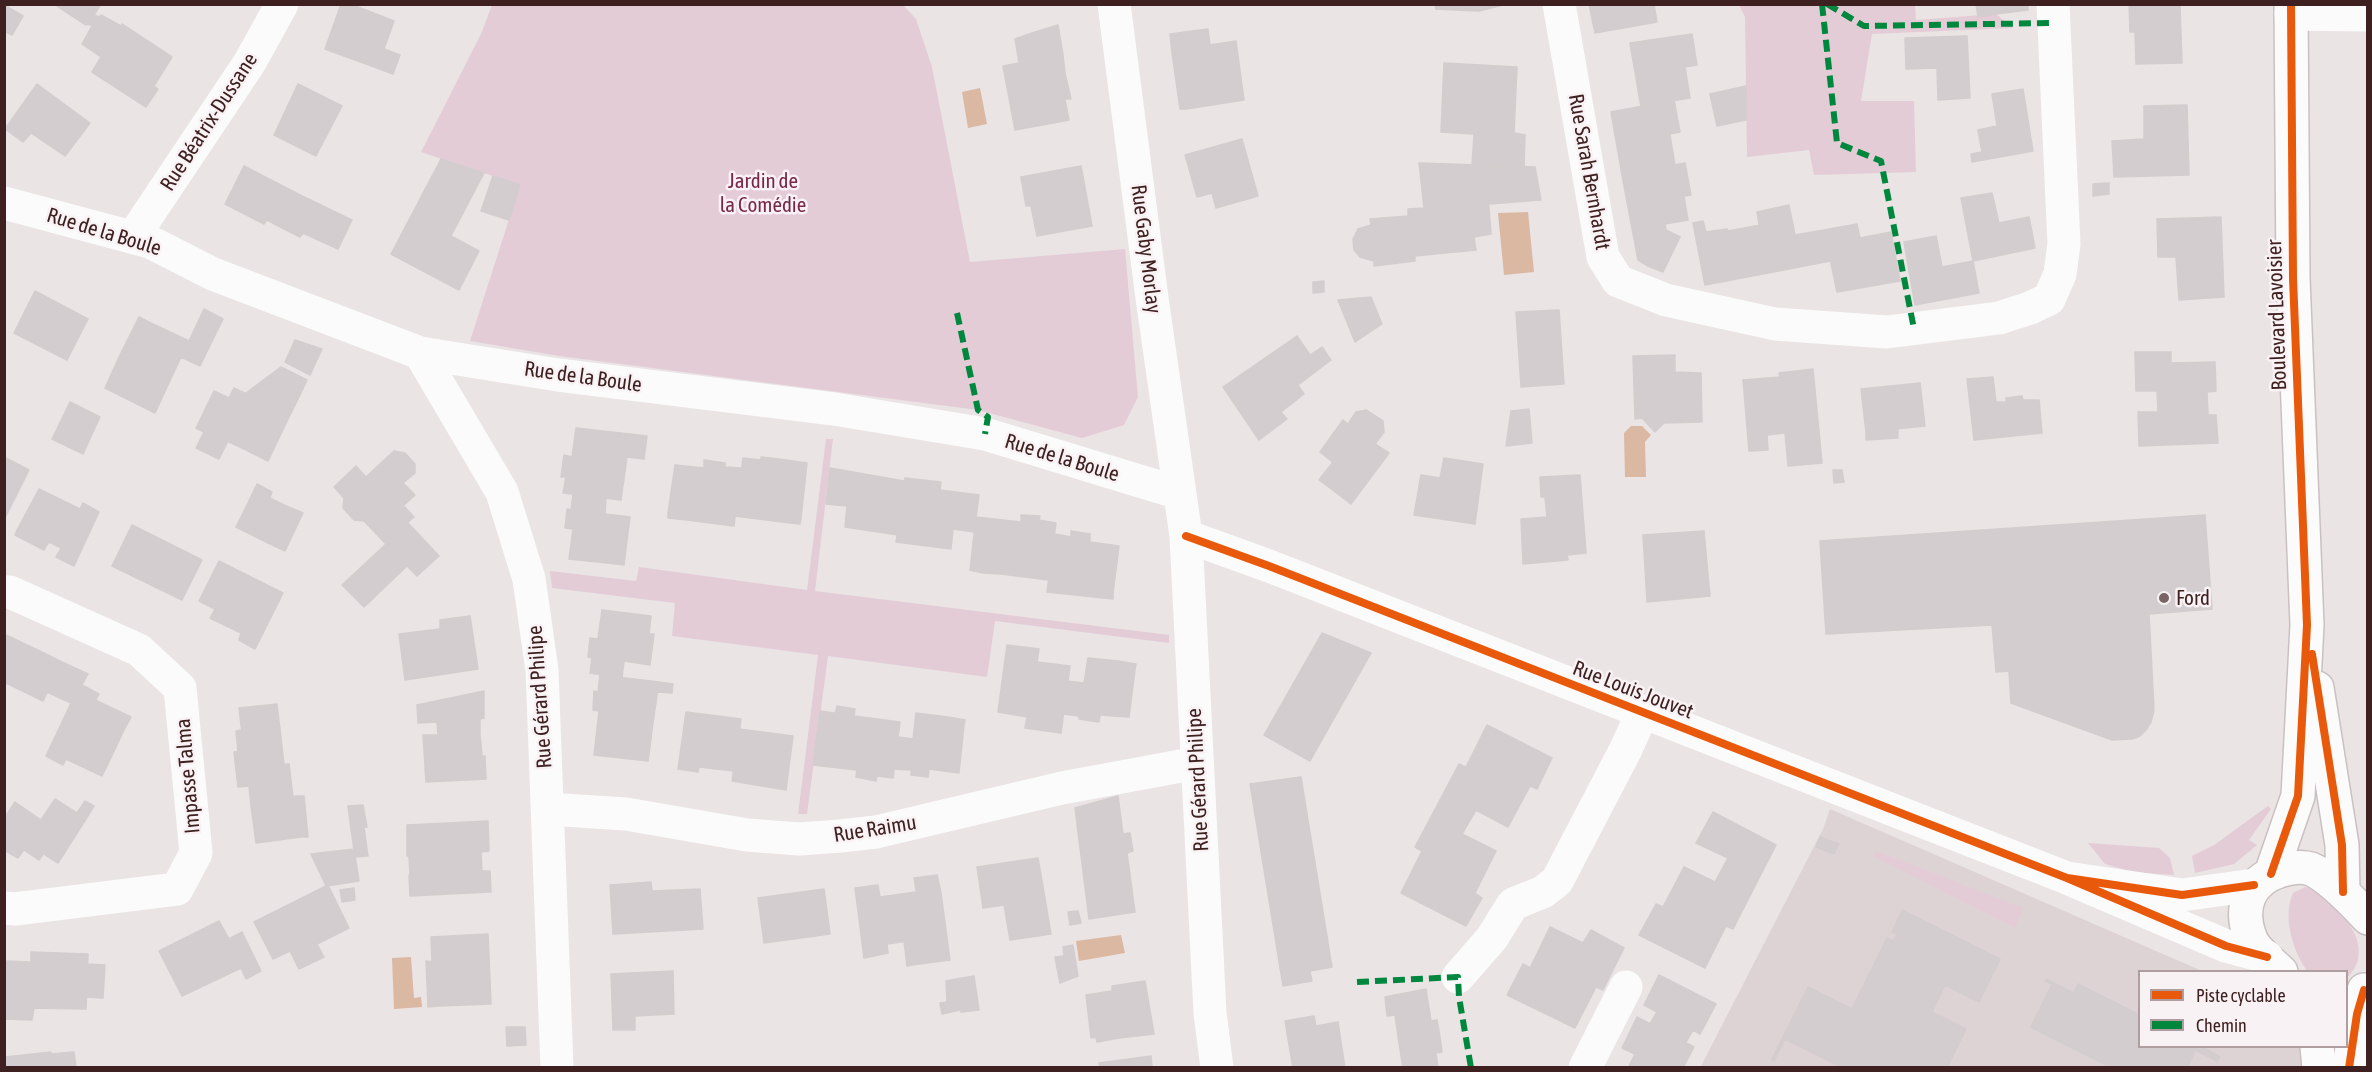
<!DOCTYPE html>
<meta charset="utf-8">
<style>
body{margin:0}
#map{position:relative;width:2372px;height:1072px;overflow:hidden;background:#eae4e5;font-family:"Asap Condensed",sans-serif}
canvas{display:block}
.frame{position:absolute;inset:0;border:6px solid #3e2021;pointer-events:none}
.legend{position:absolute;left:2138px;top:970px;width:210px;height:78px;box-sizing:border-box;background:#f9f2f4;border:2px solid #ae9ea0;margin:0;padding:8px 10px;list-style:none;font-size:18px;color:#3e2021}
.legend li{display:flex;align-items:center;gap:12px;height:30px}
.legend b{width:30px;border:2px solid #ae9ea0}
</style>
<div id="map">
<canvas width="2372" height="1072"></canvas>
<div class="frame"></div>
<ul class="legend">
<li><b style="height:8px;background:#e8590c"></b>Piste cyclable</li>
<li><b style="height:8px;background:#00873e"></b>Chemin</li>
</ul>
</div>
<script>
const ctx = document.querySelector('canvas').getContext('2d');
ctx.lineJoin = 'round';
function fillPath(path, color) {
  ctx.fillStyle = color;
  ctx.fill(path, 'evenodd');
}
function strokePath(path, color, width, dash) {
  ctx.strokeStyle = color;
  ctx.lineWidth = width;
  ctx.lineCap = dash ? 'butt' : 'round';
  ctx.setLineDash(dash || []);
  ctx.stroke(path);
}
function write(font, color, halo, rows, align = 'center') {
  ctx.font = font + ' "Asap Condensed",sans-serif';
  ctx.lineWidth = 5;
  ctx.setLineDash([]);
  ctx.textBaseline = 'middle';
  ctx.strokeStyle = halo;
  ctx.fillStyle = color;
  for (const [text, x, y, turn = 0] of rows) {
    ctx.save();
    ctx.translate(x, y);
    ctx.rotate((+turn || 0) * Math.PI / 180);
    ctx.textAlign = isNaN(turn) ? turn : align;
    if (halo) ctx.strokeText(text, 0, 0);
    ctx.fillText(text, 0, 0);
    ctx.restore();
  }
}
fillPath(new Path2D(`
 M1830,809L2202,971L2140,972V1046H2346L2367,1024V1067L1700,1068L1823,829Z`), '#ddd3d5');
fillPath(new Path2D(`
 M492,5H903L916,19L932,67L970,262L1125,249L1138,397L1124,425L1082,438L978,410L559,356L470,341L520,185L421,152L481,34Z
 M1739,5H1915L1916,20L1996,14L2013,28L1872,34L1861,101H1914L1916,172L1814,175L1809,150L1747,157L1745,17Z
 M826,439H833L815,591L1169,635V643L995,621L987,677L828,656L807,814H798L818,655L672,636L675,603L552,588L550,571L636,581L639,567L807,590Z
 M2268,806L2271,809L2249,840L2257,845L2234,864L2195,873L2192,856L2214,845Z
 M2088,843L2159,848L2170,858L2174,875L2133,872L2105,864Z
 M1877,851L2023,908L2015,928L1873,856Z
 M2305,887C2317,889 2323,895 2332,904C2353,924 2372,953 2347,978L2346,972L2307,971C2293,951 2282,917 2293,893Z`), '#e4ccd7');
fillPath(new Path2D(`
 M980,88L987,124L968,128L962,92Z
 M1528,212L1534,272L1504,275L1498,213Z
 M1631,426H1642L1651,435L1645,442L1646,477H1625L1624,433Z
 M1121,935L1125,953L1079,961L1076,941Z
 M411,957L414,998L421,997L422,1007L394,1009L392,958Z`), '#dbb8a2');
const building = new Path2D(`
 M58,4H101L94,15L99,17L101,15L121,26L122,24L172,57L154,86L158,89L146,107L92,72L101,57L82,44L92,26L88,24L86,25L57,6Z
 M341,4H350L394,21L377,68L325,49Z
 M1435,4H1455L1456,10L1436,9Z
 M1455,4H1507L1479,11L1456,10Z
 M1589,4H1654L1657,22L1595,33Z
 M1976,4H1994L1996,14L1978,17Z
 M1994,4H2028V10L1996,14Z
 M2129,4H2180L2182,63L2136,64L2135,32H2130Z
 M4,5L23,16L12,35L4,31Z
 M1058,25L1063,55L1036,60L1032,33Z
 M1208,29L1210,45L1236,41L1244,100L1186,109L1178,53H1172L1170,34Z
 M1032,33L1036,60L1063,55L1065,73L1060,75L1069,120L1015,130L1003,66L1019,63L1015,39Z
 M1692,34L1697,65L1667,70L1672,101L1641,107L1630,43Z
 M1967,36L1970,98L1938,100L1937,68L1906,69L1905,38Z
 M384,49L400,55L393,74L377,68Z
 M1172,53H1178L1186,109H1180Z
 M1444,63L1517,67L1514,133L1525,135L1524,167L1472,166L1474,134L1441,132Z
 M1685,67L1690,98L1672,101L1667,70Z
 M1065,73L1071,99H1065L1060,75Z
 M37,84L90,123L65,156L31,133L23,142L5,129Z
 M298,84L342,106L316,156L274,135Z
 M1746,86V120L1717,126L1710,94Z
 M2023,89L2033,151L1972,162L1971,154L1982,152L1978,130L1997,126L1992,94Z
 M1674,100L1680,132L1649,138L1655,169L1622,175L1611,112Z
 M2187,105L2189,175L2114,177L2112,141L2144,139V106Z
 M1670,135L1675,165L1655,169L1649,138Z
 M1242,139L1258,196L1216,208L1212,193L1197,197L1185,155Z
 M441,159L484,173L451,236L479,251L459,290L391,254Z
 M1419,163L1535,167L1541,200L1489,204L1487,183L1470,185L1474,237L1445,240V253L1415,256V261L1374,266V261L1360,257L1354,250L1353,239L1358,229L1371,225L1370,219L1408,216V209L1424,208Z
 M1685,163L1691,195L1684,196L1688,220L1665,224L1666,230L1680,237L1663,272L1648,266L1638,260L1622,175Z
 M244,166L300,195L284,229L267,220L264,224L225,204Z
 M1081,166L1092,226L1048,234L1043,204L1026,206L1021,177Z
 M493,176L520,185L509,220L481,211Z
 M1487,183L1491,234L1474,237L1470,185Z
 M2109,183V194L2093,196V184Z
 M1992,193L1999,223L2029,217L2035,248L1973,261L1961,198Z
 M300,195L352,220L338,249L303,233L300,237L284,229Z
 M1043,204L1048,234L1037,236L1031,206Z
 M1789,205L1795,235L1824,230L1830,261L1768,273L1757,212Z
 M2221,217L2224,297L2179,300L2176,257H2158L2157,219Z
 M1703,221L1706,232L1727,229L1731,247L1762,240L1768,273L1705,285L1693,223Z
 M1857,224L1860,238L1891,232L1900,281L1837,292L1824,230Z
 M1760,225L1762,240L1731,247L1728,231Z
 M1936,236L1942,267L1973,261L1979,293L1915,305L1904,242Z
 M1474,237L1476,250L1445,253V240Z
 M1324,281V292L1313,293V282Z
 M35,291L88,319L67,360L14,333Z
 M1371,297L1382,324L1355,342L1338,300Z
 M204,309L223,319L200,366L181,357L155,413L105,388L120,355L133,361L151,323L189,341Z
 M1559,310L1564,384L1521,387L1516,312Z
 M139,317L151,323L133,361L120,355Z
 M1297,336L1310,355L1322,347L1331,360L1298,385L1304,394L1281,412L1287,419L1259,440L1223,387Z
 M295,340L322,349L310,375L285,362Z
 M2135,352H2171V363L2215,362L2216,391L2199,393L2200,415H2216L2218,443L2139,446L2138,412H2158L2157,391H2136Z
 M1675,355V372L1701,373L1702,422L1664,423L1655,432L1642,418L1635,419L1633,356Z
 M281,367L307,380L300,395L266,378Z
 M1813,369L1822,463L1788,466L1785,433L1767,435L1768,450L1749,451L1743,380L1780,377L1779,373Z
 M1993,377L1996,402H2006V398L2022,396L2023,400H2039L2042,433L1974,440L1967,379Z
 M266,378L300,395L290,415L246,393Z
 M1920,383L1925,426L1866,432L1861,389Z
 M234,388L290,415L268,461L246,450L256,427L237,419L230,430L224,427L219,437L228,441L219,459L196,448L204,432L196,428L214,391L229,398Z
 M2207,392L2208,415H2200L2199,393Z
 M70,402L94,414L77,451L52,439Z
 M1529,409L1532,443L1506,446L1511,411Z
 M1366,410L1383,421L1384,432L1375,444L1389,453L1351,504L1326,485L1340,468L1320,452L1343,420L1348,424L1356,412Z
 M94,414L100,417L83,454L77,451Z
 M237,419L256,427L246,450L219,437L224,427L230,430Z
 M576,428L647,436L644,459L627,457L621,500L563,493L566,477H561L564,455L572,457Z
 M1898,429V438L1866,440V432Z
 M394,451L405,453L415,464V473L403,483L415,495L392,516L402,527L408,523L439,556L417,576L407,566L364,607L342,585L386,544L364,521L354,520L343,508L344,498L334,487L356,466L366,477Z
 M4,457L29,470L4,520Z
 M761,457L779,459L777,468L806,472L801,518L784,517L782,522L735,516L743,458L761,460Z
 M1444,458L1483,464L1475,524L1414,515L1421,475L1440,478Z
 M779,459L807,463L806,472L777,468Z
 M704,460L725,463V467L741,468L734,526L687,520V515L668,513L675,465L704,468Z
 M1333,462L1340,468L1326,485L1319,480Z
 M830,468L904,481L898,535L845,527L847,506L826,504Z
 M1833,470H1842L1844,482L1834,483Z
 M1580,475L1586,553L1567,555L1568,560L1523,564L1521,519L1547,517L1545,497H1541L1540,477Z
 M905,478L941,482L940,490L979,495L974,532L953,529L951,549L896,542Z
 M257,484L272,492L270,498L284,505L266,542L252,535L260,519L244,511Z
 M39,489L80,509L83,503L99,512L74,566L56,557L61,548L49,542L46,546L17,530Z
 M573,494L606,498L605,514L630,517L626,548L620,547L617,564L569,559L573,529L565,528L567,509L571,510Z
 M284,505L303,513L285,551L266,542Z
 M403,505L414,517L402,527L392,516Z
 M244,511L260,519L252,535L236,527Z
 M668,513L687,515V520L668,518Z
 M1021,515L1040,516L1039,520L1056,523L1049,580L1001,574L1002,568L984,566L983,573L970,570L976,517L1021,522Z
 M2205,515L2212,609L2149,614L2154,710L2151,722L2147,729L2140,736L2132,739L2112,740L2011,703L2009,671L1996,672L1992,625L1826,634L1820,541Z
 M784,517L801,518L800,524L782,522Z
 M132,525L202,560L182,600L112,566Z
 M17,530L46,546L44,550L15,535Z
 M1071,531L1090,534V542L1119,546L1113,593L1095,592L1094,597L1047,592L1055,534L1071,537Z
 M1704,531L1710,596L1647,602L1643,535Z
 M620,547L626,548L624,565L617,564Z
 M219,561L283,593L255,649L239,640L241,633L210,618L215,609L199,601Z
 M984,566L1002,568L1001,574L983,573Z
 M1095,592L1113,593V599L1094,597Z
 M602,610L651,616L649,634H654L650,665L624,661L622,678L590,673L592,658L588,657L590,638L598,639Z
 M470,616L478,669L405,680L399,634L440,629V620Z
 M1322,633L1371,653L1310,761L1264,735Z
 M4,634L25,644L23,648L47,659L48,655L62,662L43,701L4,682Z
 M25,644L48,655L47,659L23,648Z
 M1007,645L1039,649L1037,662L1070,666L1061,733L1025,728L1027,717L998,712Z
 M1088,658L1118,661L1117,667L1135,670L1129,717L1100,715L1099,722L1079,719V716L1063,714L1068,681L1084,683Z
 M1118,661L1136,664L1135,670L1117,667Z
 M62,662L88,674L82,685L99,694L93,704L111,714L107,723L123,732L108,764L92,755L85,768L66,759L63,765L46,756L71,703L47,692Z
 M600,675L659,682L652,730L646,729L644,746L650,747L648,761L594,755L599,711L593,710L594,691L598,692Z
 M659,682L673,684L672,693L657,692Z
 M484,691V718L480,719V734L474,735L477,756H485L486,779L426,782L423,735H438L437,722L418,723L417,705Z
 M95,700L131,717L123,732L107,723L111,714L93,704Z
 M277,704L284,764L236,770L234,752L244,751L239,708Z
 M837,706L855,709L853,722L834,719Z
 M820,711L834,713V719L853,722L854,716L900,722L893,778L877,776L876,781L856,777L857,770L813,765Z
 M686,712L741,719L734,771L699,767L698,772L678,769Z
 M916,713L948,717V723L964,725L959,773L929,769L928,777L911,775V770L894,769L898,737L913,739Z
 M948,717L965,720L964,725L948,723Z
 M1487,725L1552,758L1537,789L1530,786L1508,827L1476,810L1462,834L1496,851L1475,893L1482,898L1466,926L1401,893L1422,851L1415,847L1459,764L1466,767Z
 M646,729L652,730L650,747L644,746Z
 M739,729L793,736L786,790L732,781Z
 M241,730L244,751L238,752L236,731Z
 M480,734L482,756H477L474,735Z
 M92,755L108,764L102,776L85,768Z
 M289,764L293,797L296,796L301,837L256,843L253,820L259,819L257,805L251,806L249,786L238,787L236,770Z
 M1301,777L1332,967L1310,971L1312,981L1283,986L1250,784Z
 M296,796H304L308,837H301Z
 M1118,796L1123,834L1130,833L1133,851L1127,853L1135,912L1089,919L1075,808Z
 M55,799L86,819L58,863L28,844L18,858L4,850V819L15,802L41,820Z
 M85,801L94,806L86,819L77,813Z
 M257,805L259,819L253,820L251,806Z
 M363,805L367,827L351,829L348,806Z
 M1713,812L1776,845L1733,929L1726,926L1705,968L1639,935L1656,904L1663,907L1684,867L1715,882L1728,858L1696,843Z
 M488,821L489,851L481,852L482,871H490L491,892L410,896L409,875L438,874V856H407V825Z
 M364,828L368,856L355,857L351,829Z
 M1820,837L1839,844L1834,854L1816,847Z
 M28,844L44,853L39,860L24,850Z
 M354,849L359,881L326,886L311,854Z
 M409,856H438V874L410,875Z
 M1038,858L1051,934L1010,940L1004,905L983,908L977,867Z
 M937,875L941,893L917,896L914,878Z
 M651,882L652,891L700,889L703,929L613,934L610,885Z
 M328,885L349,928L317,944L324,957L299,969L290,951L273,959L254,922Z
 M878,885L880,897L916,892L917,896L941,893L950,960L919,964L916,940L887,944L888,953L864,958L855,888Z
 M354,888L355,900L342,902L340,890Z
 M824,889L830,934L764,943L758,898Z
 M1902,910L2000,959L1983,994L1928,966L1910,1001L1966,1029L1947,1068H1843L1785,1039L1774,1061L1772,1059L1808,987L1852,1009L1887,938L1893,941L1897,934L1892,932Z
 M1078,911L1081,923L1070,925L1068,912Z
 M219,921L229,939L242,932L261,971L246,979L241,968L182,996L159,951Z
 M1550,927L1583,943L1591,930L1624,948L1603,990L1596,987L1575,1028L1507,995L1523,964L1530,968Z
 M488,934L491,1004L439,1006L436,962L432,961L431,937Z
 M916,940L919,964L907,966L904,941Z
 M1073,945L1078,976L1060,983L1055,957L1064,956L1063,947Z
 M31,952L88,954L86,1009L34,1008L32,1020L4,1019L5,961L31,962Z
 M426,961L436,962L439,1006L428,1007Z
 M88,964L105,965L103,998L86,997Z
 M1928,966L1983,994L1979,1002L1945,985L1932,1012L1910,1001Z
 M673,971L674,1014L635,1016V1030H613L611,974Z
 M1659,975L1716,1004L1700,1034L1693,1030L1686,1042L1650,1024L1657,1012L1644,1005Z
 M974,976L979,1010L961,1012L956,979Z
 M956,979L960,1010L942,1014L940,1003L947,1002L946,981Z
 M2046,979L2074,993L2078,984L2140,1015V1046H2188L2184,1054L2192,1058L2187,1068H2128L2036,1022L2032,1028L2031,1027L2052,984L2045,981Z
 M1145,981L1154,1034L1119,1038L1118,1034L1091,1038L1086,995L1112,991V986Z
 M1426,989L1431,1021L1437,1020L1440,1037L1399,1043L1395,1015L1387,1016L1385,997Z
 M1314,1016L1316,1026L1338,1022L1345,1068H1293L1285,1021Z
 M1637,1017L1694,1047L1683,1068H1628L1635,1054L1622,1048Z
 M2036,1022L2128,1068H2112L2032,1028Z
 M506,1027H525L526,1045L507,1046Z
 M1118,1034L1119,1038L1097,1042L1096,1037Z
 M1440,1037L1442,1052L1436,1053L1438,1068H1403L1399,1043Z
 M2188,1046H2200L2220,1057L2217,1061L2195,1050L2192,1058L2184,1054Z
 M51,1052V1054L74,1052L76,1068H6L5,1057Z
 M1151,1056L1152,1068H1100L1099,1063Z`);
fillPath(building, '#d4cdcf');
strokePath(building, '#d3cdce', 1.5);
const secondary = new Path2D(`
 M2317,688L2342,845L2343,892
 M2271,874L2298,796L2307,625L2293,278L2291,4
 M2281,972C2271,962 2254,950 2250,937C2239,907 2249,881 2279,871C2289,868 2302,866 2311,869C2330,877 2354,903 2368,918
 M2317,1046L2319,1068
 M2349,1068L2357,1014L2364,990`);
strokePath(secondary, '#cac0c1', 36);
strokePath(new Path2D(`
 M1114,4L1152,298L1186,536L1210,1013L1217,1068
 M1559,4L1603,257L1618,281L1666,300L1775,324L1887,332L1999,318L2030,308L2049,299L2060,274L2064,244L2053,4
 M2291,14L2368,15
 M4,203L150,242L213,274L420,353L558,375L834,409L985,434L1179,493
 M133,237L250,62L282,4
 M420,353L502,492L529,579L542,670L557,1068
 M1186,536L1269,566L2067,878
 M4,592H10L139,650L180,688L196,853L177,889L15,909L4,908
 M548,809L626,814L747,835L799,839L840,836L876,832L1062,788L1197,763
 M2254,885L2182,895L2067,878L2226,946L2267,957
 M1458,977L1492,938L1513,904L1543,892L1557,881L1626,749L1642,713
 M1585,1068L1626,987`), '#fcfbfb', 33);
strokePath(secondary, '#fcfbfb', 33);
strokePath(new Path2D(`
 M1822,4L1837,143L1881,161L1914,329
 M1827,4L1864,26L2054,23
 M957,313L978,410L988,417L985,434
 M1357,982L1458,977L1459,997L1471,1068`), '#00873e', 6, [12, 6]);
strokePath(new Path2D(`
 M1186,536L1269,566L2067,878
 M2312,654L2342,845L2343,892
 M2271,874L2298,796L2307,625L2293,278L2291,4
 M2254,885L2182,895L2067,878L2226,946L2267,957
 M2349,1068L2357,1014L2364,990`), '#e8590c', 8);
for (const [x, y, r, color] of [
 [2164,598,6,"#7a6566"]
]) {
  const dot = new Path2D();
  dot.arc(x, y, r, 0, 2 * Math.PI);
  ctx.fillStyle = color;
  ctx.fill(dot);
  strokePath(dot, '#f9f2f4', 2);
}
write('21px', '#3e2021', '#f9f2f4', [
 ["Rue Béatrix-Dussane",209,122,-57],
 ["Rue Sarah Bernhardt",1589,172,80],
 ["Rue de la Boule",104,232,17],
 ["Rue Gaby Morlay",1146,249,83],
 ["Boulevard Lavoisier",2277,315,-92],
 ["Rue de la Boule",583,377,8],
 ["Rue de la Boule",1062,458,17],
 ["Rue Louis Jouvet",1633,690,21],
 ["Rue Gérard Philipe",540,697,-94],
 ["Impasse Talma",188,776,-95],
 ["Rue Gérard Philipe",1198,780,-93],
 ["Rue Raimu",875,829,-9]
]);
write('21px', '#782846', '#f9f2f4', [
 ["Jardin de",763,181],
 ["la Comédie",763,205]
]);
write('21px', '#3e2021', '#f9f2f4', [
 ["Ford",2176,598]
], 'left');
</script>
